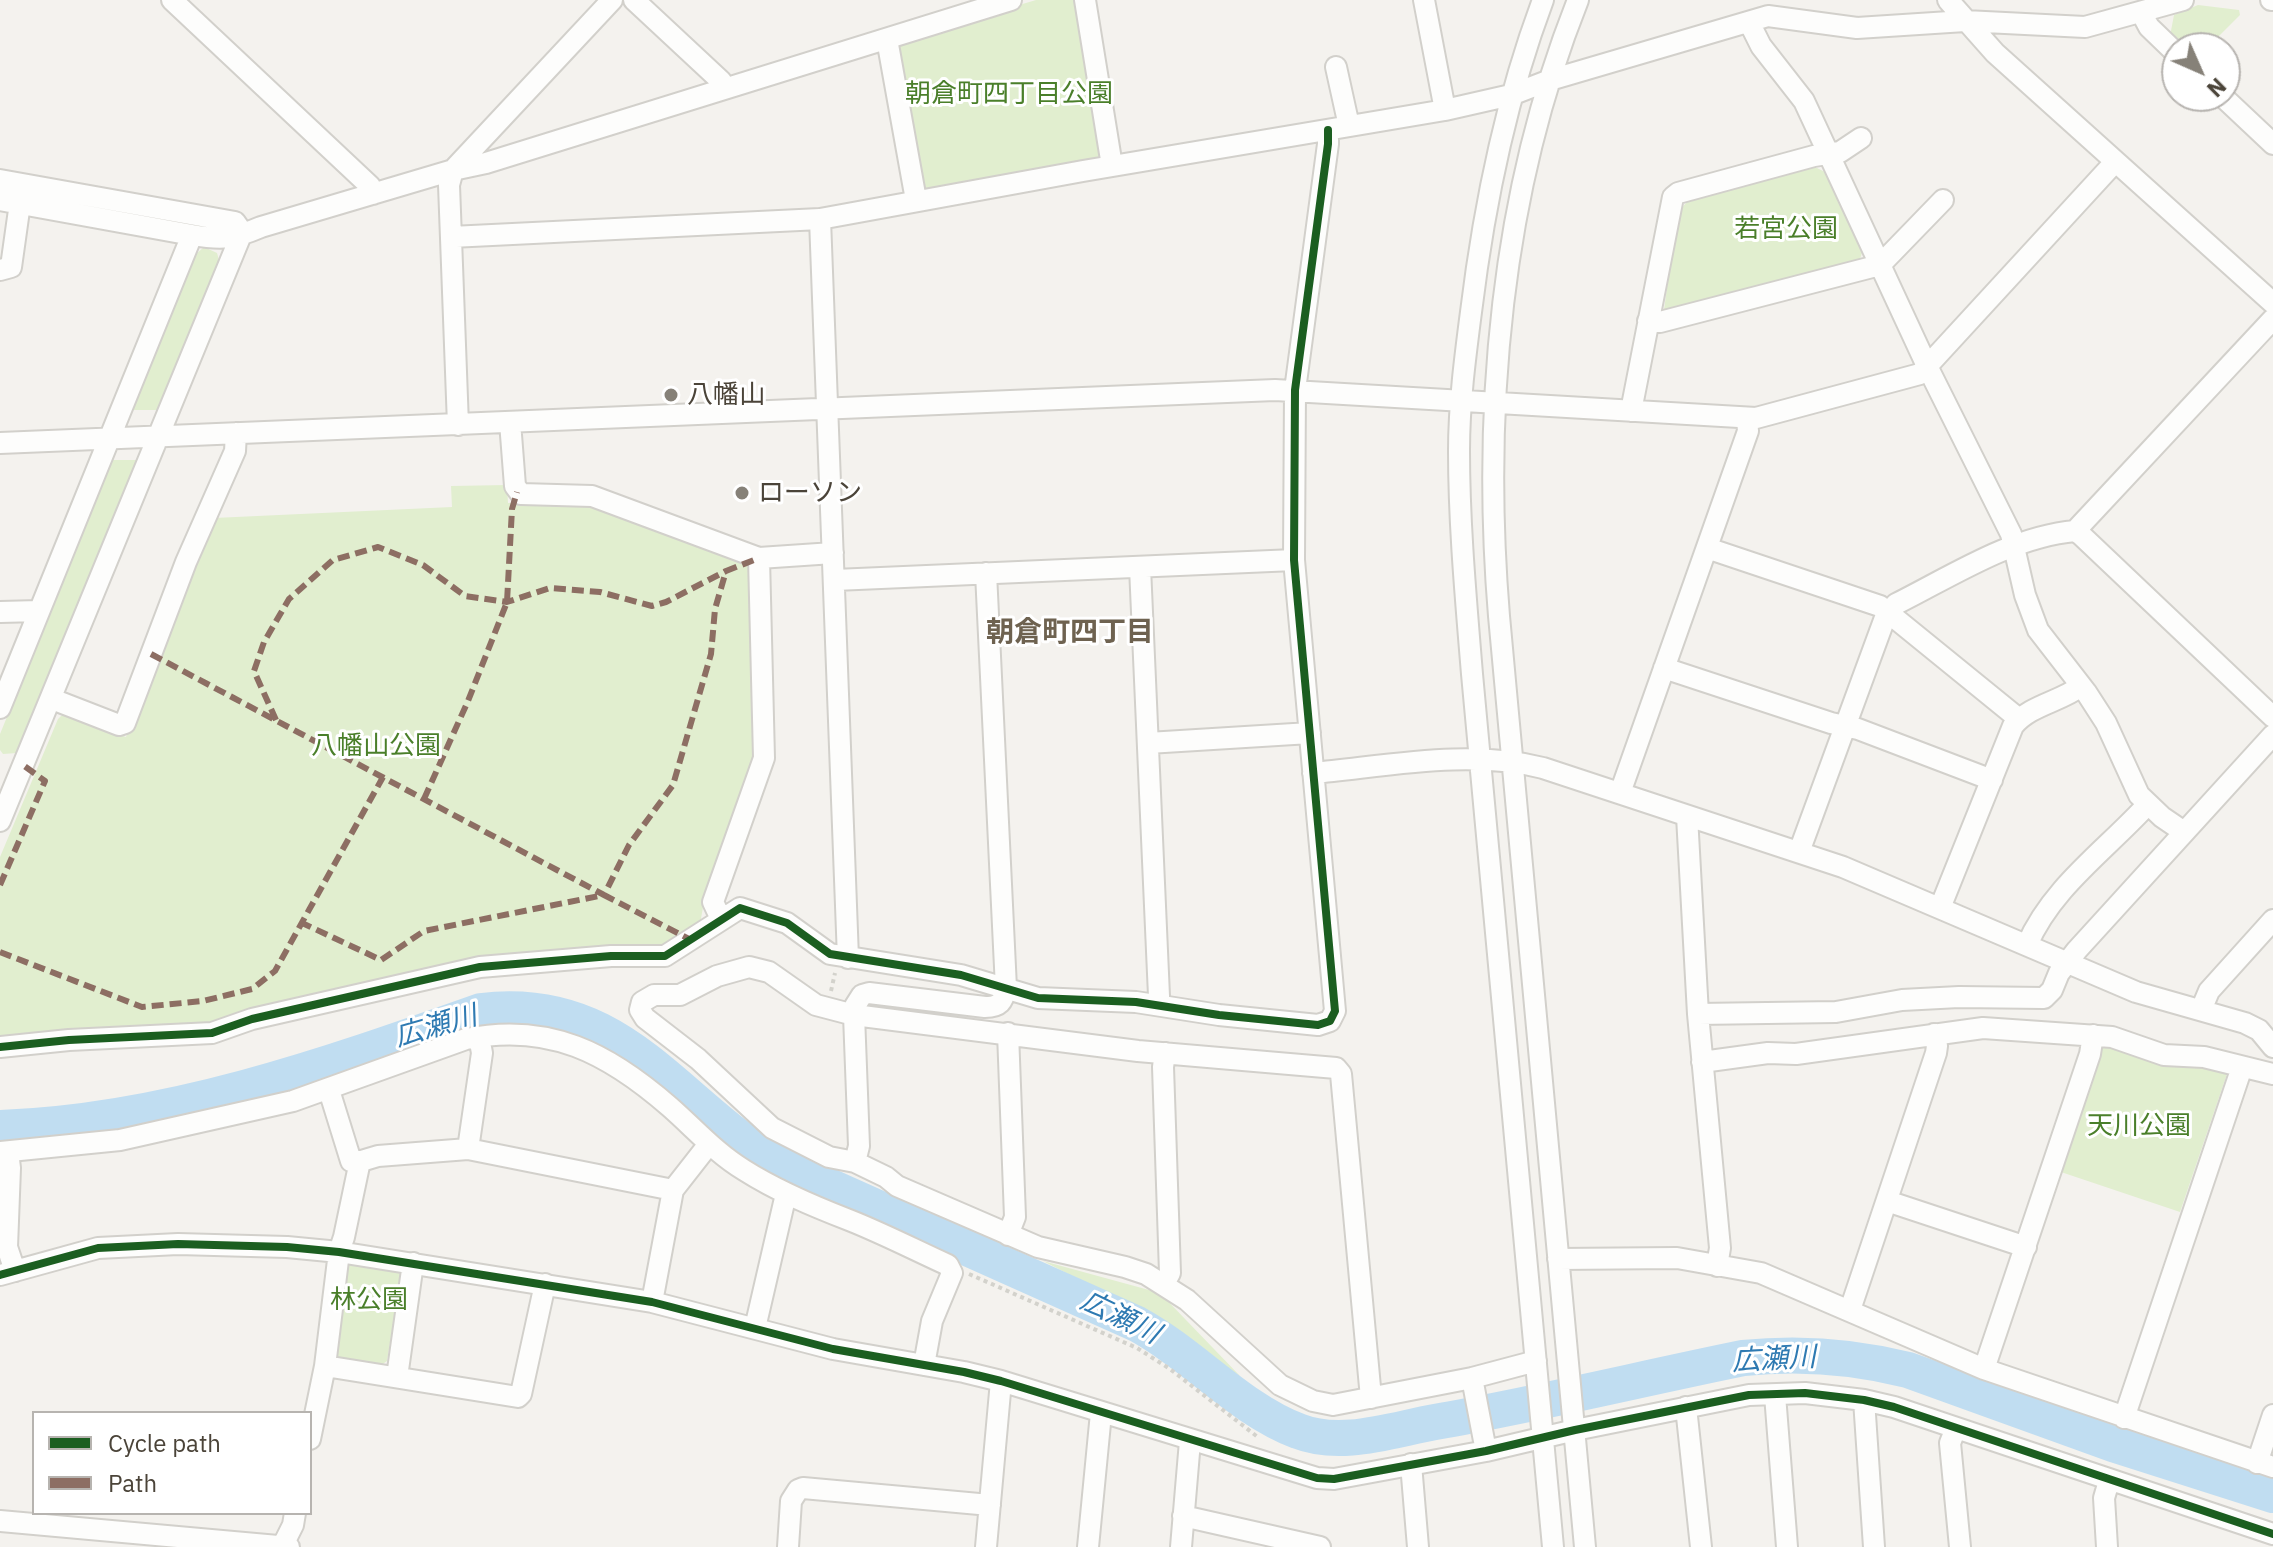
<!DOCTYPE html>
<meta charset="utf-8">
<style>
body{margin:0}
#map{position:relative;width:2273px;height:1547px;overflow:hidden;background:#f4f2ee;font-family:"IBM Plex Sans",sans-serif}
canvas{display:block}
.legend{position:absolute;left:32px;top:1411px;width:280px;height:104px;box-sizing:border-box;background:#fff;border:2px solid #b7b4b0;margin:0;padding:10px 14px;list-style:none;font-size:24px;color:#4b4439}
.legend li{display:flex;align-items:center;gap:16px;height:40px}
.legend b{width:40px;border:2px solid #b7b4b0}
.north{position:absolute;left:2161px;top:32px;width:80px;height:80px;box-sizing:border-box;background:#fff;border:2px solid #b7b4b0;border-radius:50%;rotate:135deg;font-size:22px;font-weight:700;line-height:32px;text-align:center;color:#4b4439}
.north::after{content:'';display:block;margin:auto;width:28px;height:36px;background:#868178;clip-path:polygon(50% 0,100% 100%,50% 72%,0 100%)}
</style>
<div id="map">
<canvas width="2273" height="1547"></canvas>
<ul class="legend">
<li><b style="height:10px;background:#1b5e20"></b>Cycle path</li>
<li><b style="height:10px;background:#8d6e63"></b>Path</li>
</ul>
<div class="north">N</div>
</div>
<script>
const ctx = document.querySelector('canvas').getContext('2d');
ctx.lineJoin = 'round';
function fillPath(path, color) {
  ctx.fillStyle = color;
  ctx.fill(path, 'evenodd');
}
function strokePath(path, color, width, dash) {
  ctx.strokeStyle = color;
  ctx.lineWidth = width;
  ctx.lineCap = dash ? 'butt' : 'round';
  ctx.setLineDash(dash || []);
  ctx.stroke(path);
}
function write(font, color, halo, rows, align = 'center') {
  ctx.font = font + ' "IBM Plex Sans","Noto Sans JP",sans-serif';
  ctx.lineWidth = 6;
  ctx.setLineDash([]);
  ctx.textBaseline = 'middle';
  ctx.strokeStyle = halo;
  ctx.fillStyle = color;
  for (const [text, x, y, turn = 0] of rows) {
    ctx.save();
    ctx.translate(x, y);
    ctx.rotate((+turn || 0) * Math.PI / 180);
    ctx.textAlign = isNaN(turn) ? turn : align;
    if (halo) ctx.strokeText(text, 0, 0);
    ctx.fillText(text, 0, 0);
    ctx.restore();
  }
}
fillPath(new Path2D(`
 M1036,0H1077L1106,162L922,192L895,42Z
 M2198,5L2239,10L2240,15L2207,48H2183L2170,36L2174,15Z
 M1813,166L1825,172L1862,253L1858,265L1671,314L1664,310L1677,213L1687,202Z
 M204,247L217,253L219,260L159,410H130L196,254Z
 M112,460H139L22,746L17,753L3,754L0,750V734Z
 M507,485L508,503L590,500L753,566L756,757L704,902L700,924L665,949L394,983L243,1011L216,1024L0,1037V857L58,719L64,713L126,737L167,626L214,518L452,507L451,486Z
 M2107,1043L2221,1066L2227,1074L2180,1212L2055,1170L2095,1048Z
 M351,1261L396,1268L401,1276L387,1361L377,1368L334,1359L345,1266Z
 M1043,1261L1160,1293L1240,1376L1138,1310Z`), '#e1eecf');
strokePath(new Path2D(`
 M0,1128C166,1122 326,1066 481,1011C621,994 672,1100 775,1162L1137,1324C1192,1354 1241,1410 1298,1431C1341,1448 1391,1430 1435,1422C1538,1404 1640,1379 1743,1358C1800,1352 1853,1356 1908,1370L2113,1444L2273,1495`), '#c0ddf1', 36);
const minor = new Path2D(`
 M172,0L370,186L373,194
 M634,0L721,81L724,89
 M1085,0L1112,166
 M1424,0L1445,110
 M1543,0C1505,101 1484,206 1471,312C1465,358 1459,404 1459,451C1459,525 1466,600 1472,674L1553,1547
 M1578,0C1501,193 1482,410 1499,616L1585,1547
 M1948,0L1995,53L2273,303
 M2271,0H2273
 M2141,12L2149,27L2177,54
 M1749,22L1761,46L1804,101L1927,366L2011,534L2025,595L2038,630L2086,692L2106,723L2139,795L2162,817L2184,832
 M887,39L916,200
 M1336,67L1349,126
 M2222,96L2273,144
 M0,180L235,222L240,229L241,235L0,821
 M0,200L192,235C222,240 233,239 261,227L453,170L486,163L1011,0
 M820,219L848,958
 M451,237L820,219L1083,171L1445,110L1511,95L1550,80L1768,16L1857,28L1965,21L2085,27L2183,0
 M0,270L11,267L20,203
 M1648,321L1660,322L1880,265L1943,200
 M1631,411L1673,197L1678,193L1814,156L1840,152L1861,138
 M510,422L515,486L521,494L592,496L759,558L833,553
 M458,425L449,185L453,170L612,0
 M0,443L1275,390L1756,418L1920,374L2115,162
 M2075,531L2273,319
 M1707,548L1880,606L2019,719
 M1140,567L1159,996L1158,1005
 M835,580L1294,560
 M0,612L39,611
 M1664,668L1831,723L1858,729L1992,780
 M52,699L119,725L125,723L186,562L235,451L236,433
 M0,708L192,235
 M1148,743L1310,733
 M1313,773C1388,766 1469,749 1543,768L1843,867L2136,992L2245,1023L2259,1030L2273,1047
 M1620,793L1748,431L1747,419
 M1687,816L1698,1014L1720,1248L1717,1266
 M1799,852L1886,615L1896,604C1952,576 2011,537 2075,531L2081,535L2273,717
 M1940,908L2013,726C2030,705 2060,702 2081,686
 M721,919L713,902L764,758L759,558
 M2027,945C2052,887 2106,850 2148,804
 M2201,1010L2209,991L2273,920
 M1698,1014L1836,1012L1902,1000L1959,997L2044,998L2052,990L2059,973L2077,950L2273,735
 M0,1047L69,1040L212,1033L252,1019L480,967L611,956H665L740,908L787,923L830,954L961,975L1038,998L1136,1002L1219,1015L1318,1025L1330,1021L1335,1011L1294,560L1295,390L1328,144V130
 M1702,1062L1768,1053L1796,1054L1983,1028L2112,1037L2164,1055L2204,1057L2273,1074
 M329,1090L351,1161L358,1162L378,1156L468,1149L673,1190
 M468,1149L482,1053L479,1037
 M0,1152L120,1140L293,1101L466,1039C549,1022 608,1053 670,1107C695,1129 716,1153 744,1170C777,1191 813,1206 849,1220C882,1233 915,1250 948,1265L952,1273L932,1321L924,1365
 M8,1152L10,1168L7,1247L15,1271
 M855,1162L859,1146L854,1015L855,1006L862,995L869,993L985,1007C1000,1007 1003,1002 1006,988L986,573
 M1887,1201L2026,1247
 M1008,1235L1015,1217L1008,1033
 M1558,1259L1677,1258L1761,1273L1984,1369L2273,1467
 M0,1275L98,1248L178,1244L287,1247L339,1252L652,1302L833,1349L964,1372L1001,1381L1317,1478L1334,1479L1486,1451L1575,1430L1749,1395L1805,1393L1864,1400L1894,1407L2273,1534
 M1164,1284L1170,1273L1163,1067L1165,1053
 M652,1302L673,1190L709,1144
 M1850,1310L1936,1053L1937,1046L1934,1034
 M755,1328L786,1194
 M325,1366L518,1397L521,1394L545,1284
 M1984,1369L2090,1054L2093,1035
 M397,1377L413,1263
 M1472,1378L1486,1451
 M1775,1395L1787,1547
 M1371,1398L1341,1074L1336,1068L1138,1051L854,1015L816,1005L769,972L749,967L717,976L680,995H654L642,1002L640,1010L645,1018L698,1059L772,1128L829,1157L855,1162L886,1177L897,1186L1038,1247L1125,1267L1146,1274L1187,1300L1280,1385L1313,1401L1333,1405L1472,1378L1536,1361
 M1864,1400L1874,1547
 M1686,1407L1701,1547
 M2124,1418L2242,1067
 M1956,1428L1950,1443L1960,1547
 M310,1439L325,1366L339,1252L344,1237L360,1161
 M2257,1463L2273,1415
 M1411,1464L1418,1547
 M1183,1516L1320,1547
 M0,1521L289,1547
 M282,1547L293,1525L295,1513
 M788,1547L791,1501L798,1490L803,1488L990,1505
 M986,1547L1001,1381
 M1088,1547L1101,1413
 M1181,1547L1190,1441
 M2107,1547L2104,1498L2109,1481`);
strokePath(minor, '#d2d0cb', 24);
strokePath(new Path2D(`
 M831,991L835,973
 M969,1274L1137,1348L1170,1369L1259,1438`), '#d3d2cc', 4, [4, 4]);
strokePath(minor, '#fdfdfc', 20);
strokePath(new Path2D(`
 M151,654L604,895L629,845L673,785L711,654L715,609L726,571L759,558
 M276,720L254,671L264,642L289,599L333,560L378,547L423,565L465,596L507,602L550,588L600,592L652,606L666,602L726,571
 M424,799L468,701L507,602L512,509L517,492
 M0,885L45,781L23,765
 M300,922L381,960L424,931L604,895L691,940
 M0,952L142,1007L203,1001L252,989L275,971L383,777`), '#8d6e63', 6, [12, 6]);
strokePath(new Path2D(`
 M0,1047L69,1040L212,1033L252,1019L480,967L611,956H665L740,908L787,923L830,954L961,975L1038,998L1136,1002L1219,1015L1318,1025L1330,1021L1335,1011L1294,560L1295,390L1328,144V130
 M0,1275L98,1248L178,1244L287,1247L339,1252L652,1302L833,1349L964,1372L1001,1381L1317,1478L1334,1479L1486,1451L1575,1430L1749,1395L1805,1393L1864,1400L1894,1407L2273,1534`), '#1b5e20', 8);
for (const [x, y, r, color] of [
 [671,395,8,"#868178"],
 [742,493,8,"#868178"]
]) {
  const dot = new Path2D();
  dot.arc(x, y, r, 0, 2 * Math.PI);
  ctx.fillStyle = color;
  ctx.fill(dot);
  strokePath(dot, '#fff', 3);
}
write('26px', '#4a7f2a', '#fff', [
 ["朝倉町四丁目公園",1009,94],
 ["若宮公園",1786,229],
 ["八幡山公園",376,746],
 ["天川公園",2139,1126],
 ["林公園",369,1300]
]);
write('26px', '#4b4439', '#fff', [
 ["八幡山",687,395],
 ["ローソン",758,493]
], 'left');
write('bold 28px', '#6e6250', '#fff', [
 ["朝倉町四丁目",1070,633]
]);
write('italic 28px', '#2e7ab2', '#fff', [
 ["広瀬川",436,1027,-16],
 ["広瀬川",1120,1318,26],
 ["広瀬川",1774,1360,-3]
]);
</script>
